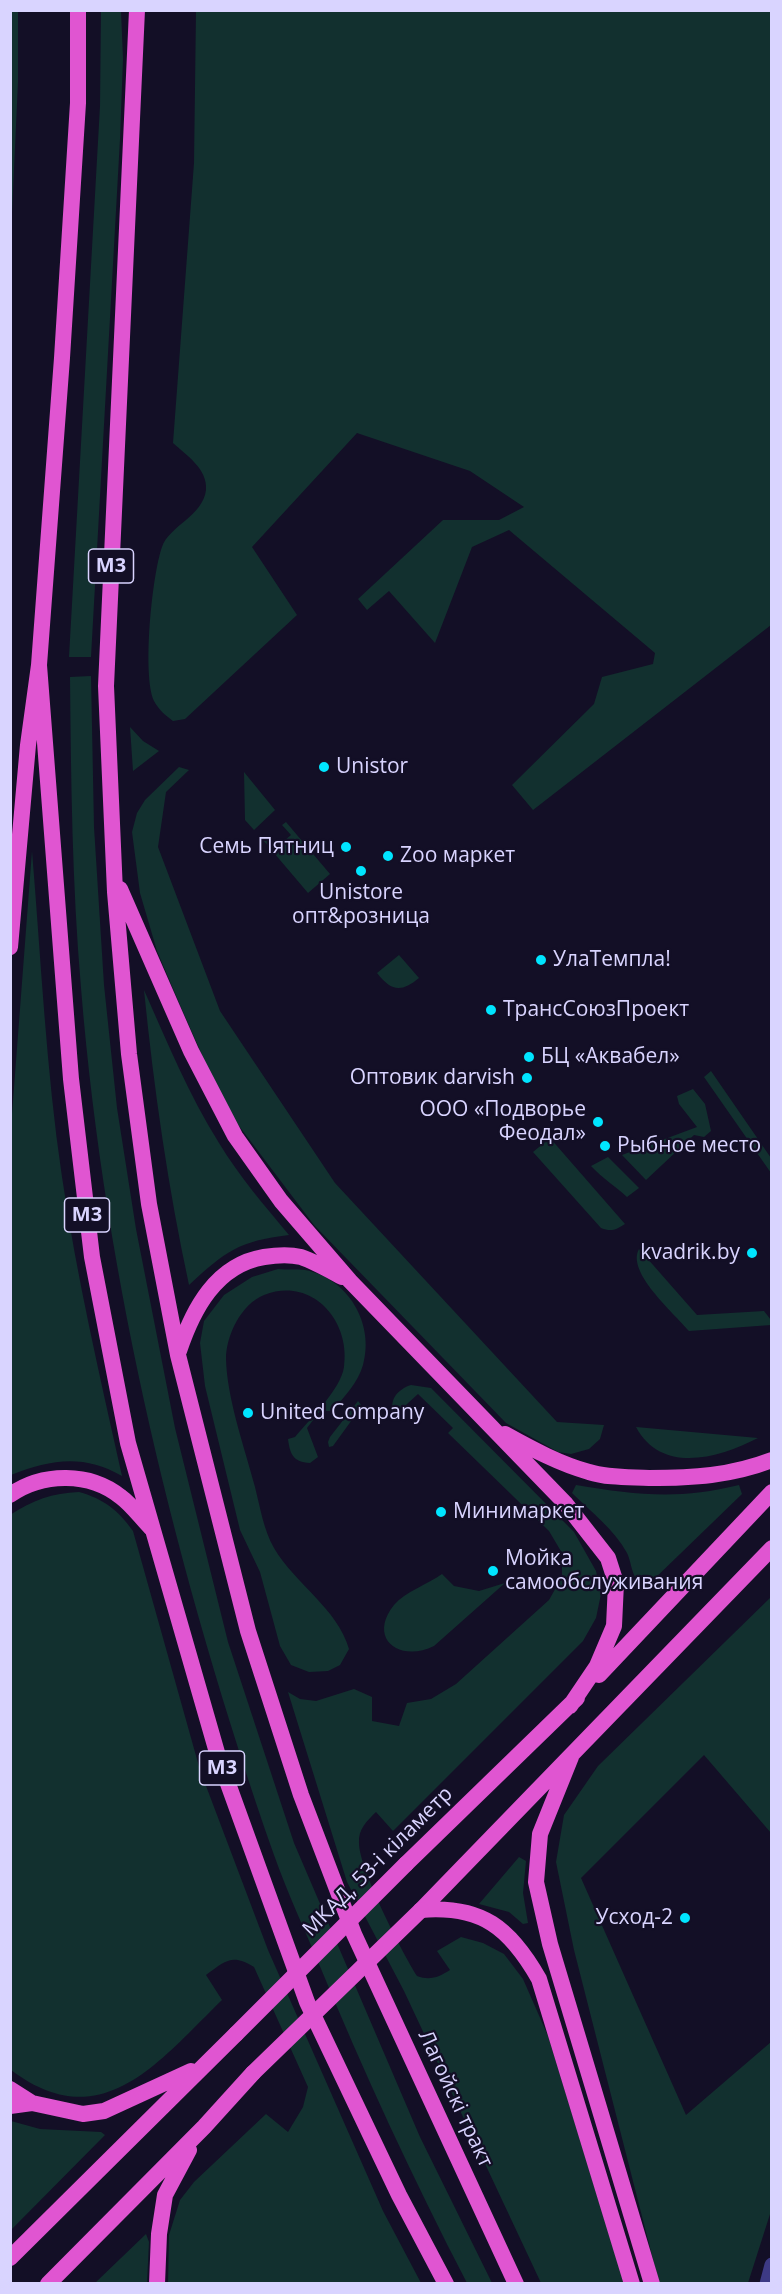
<!DOCTYPE html>
<meta charset="utf-8">
<style>
body{margin:0}
#map{position:relative;width:782px;height:2294px;overflow:hidden;background:#130f26;font-family:"Open Sans",sans-serif}
canvas{display:block}
.frame{position:absolute;inset:0;border:12px solid #d9d4ff;pointer-events:none}
</style>
<div id="map">
<canvas width="782" height="2294"></canvas>
<div class="frame"></div>
</div>
<script>
const ctx = document.querySelector('canvas').getContext('2d');
ctx.lineJoin = 'round';
function fillPath(path, color) {
  ctx.fillStyle = color;
  ctx.fill(path, 'evenodd');
}
function strokePath(path, color, width, dash) {
  ctx.strokeStyle = color;
  ctx.lineWidth = width;
  ctx.lineCap = dash ? 'butt' : 'round';
  ctx.setLineDash(dash || []);
  ctx.stroke(path);
}
function write(font, color, halo, rows, align = 'center') {
  ctx.font = font + ' "Open Sans",sans-serif';
  ctx.lineWidth = 4.5;
  ctx.setLineDash([]);
  ctx.textBaseline = 'middle';
  ctx.strokeStyle = halo;
  ctx.fillStyle = color;
  for (const [text, x, y, turn = 0] of rows) {
    ctx.save();
    ctx.translate(x, y);
    ctx.rotate((+turn || 0) * Math.PI / 180);
    ctx.textAlign = isNaN(turn) ? turn : align;
    if (halo) ctx.strokeText(text, 0, 0);
    ctx.fillText(text, 0, 0);
    ctx.restore();
  }
}
fillPath(new Path2D(`
 M18,10V82L11,235L10,11Z
 M101,11H121L123,59L120,139L91,657H69L100,106Z
 M196,11H771V625L533,810L512,785L594,704L602,677L653,664L655,653L509,530L472,547L435,643L389,591L367,610L358,599L443,520H499L524,507L470,471L357,433L252,547L297,615L185,719L173,721C165,715 159,710 154,701C142,675 152,575 162,547C169,526 203,516 206,490C208,469 186,455 173,443L194,163Z
 M91,676L94,827L104,985L117,1108L136,1229L175,1428L228,1642L294,1843L420,2137L492,2283H467C413,2179 364,2073 319,1964C304,1928 287,1892 274,1855C177,1576 105,1283 81,988C72,884 71,781 70,677Z
 M130,727L143,741L159,751L133,771Z
 M179,767L189,770L166,792L158,847L220,1011L335,1183L557,1422L604,1425L600,1439L589,1449L571,1454L558,1452L506,1423L314,1225L236,1122L210,1073L180,1005L157,951L140,893L132,832L137,813L145,800Z
 M244,772L275,810L254,830L245,820Z
 M286,822L330,874L308,893L263,840L269,836L278,846L291,835L282,825Z
 M32,851C41,959 46,1069 62,1177C77,1278 100,1377 122,1476C84,1454 51,1459 11,1475L10,1140Z
 M399,955L419,978C401,993 391,991 377,973Z
 M144,990C167,1042 189,1095 219,1143C239,1176 264,1205 289,1235C239,1241 226,1251 189,1285C168,1187 154,1090 144,990Z
 M711,1071L771,1158V1173L704,1077Z
 M693,1089L705,1104L711,1131L704,1137L694,1135L646,1180L622,1155L697,1127L679,1104L677,1096Z
 M550,1138L625,1224C616,1230 611,1232 601,1228L533,1152Z
 M608,1157L639,1188L627,1197C615,1186 603,1179 591,1166Z
 M639,1249L697,1315L764,1311L771,1320V1325L689,1331C673,1312 626,1272 639,1249Z
 M278,1269C286,1270 297,1269 305,1270C348,1278 375,1324 363,1365C358,1383 344,1397 332,1411H320L307,1428L318,1457L310,1463C293,1462 290,1454 288,1439L295,1437C310,1419 341,1389 344,1367C351,1320 311,1276 264,1295C241,1304 226,1336 226,1359C227,1399 245,1449 255,1487C260,1507 264,1531 274,1548C295,1584 338,1609 349,1649L340,1665L328,1671L309,1672L291,1665L280,1646L260,1572L240,1530L205,1386L200,1343L204,1321L224,1295L252,1277Z
 M411,1385L431,1388L574,1532L596,1571L601,1594L596,1618L583,1641L393,1831L376,1812C367,1821 358,1829 359,1843C359,1869 402,1952 417,1976C430,1981 439,1977 450,1970L437,1951L461,1937L483,1943L504,1954L523,1979L548,2036L624,2283H541L404,1991L347,1882L288,1692L300,1699L316,1701L354,1689L372,1697V1721L399,1726L407,1703L431,1699L456,1684L549,1600L562,1577V1553L549,1531L448,1433L453,1428L418,1394L395,1415C387,1401 398,1389 411,1385Z
 M358,1401L362,1406L333,1446L329,1447L328,1442L330,1437Z
 M636,1427L758,1438C719,1458 662,1475 636,1427Z
 M576,1485C636,1495 679,1500 739,1485L742,1494L649,1584C631,1585 633,1565 627,1553C614,1529 591,1512 572,1493Z
 M79,1492C104,1499 118,1510 133,1531L200,1770L268,1950L383,2211L421,2283H168L169,2235L180,2200L194,2182L266,2114L288,2132L303,2107L308,2087L254,1967C232,1953 225,1961 206,1975L222,2000C160,2060 102,2139 11,2070L10,1515C33,1500 52,1493 79,1492Z
 M442,1574L454,1586L479,1591L505,1583L434,1646C400,1663 367,1639 394,1605C405,1592 428,1584 442,1574Z
 M771,1597V1833L704,1755L581,1878L686,2115L771,2042V2211L748,2283H659L574,1950L556,1862L564,1815L598,1766Z
 M519,1857L526,1861L523,1893L528,1923L523,1924L509,1912L479,1904Z
 M11,2121L40,2129L101,2132L105,2135L11,2230Z
 M146,2234L149,2242L147,2283H95Z`), '#12302f');
strokePath(new Path2D(`
 M767,2284L772,2265`), '#3d3a85', 15);
strokePath(new Path2D(`
 M137,10L106,686L115,892L129,1054L149,1204L178,1355L248,1631L301,1795L354,1934L516,2284
 M39,665L71,1079L92,1257L128,1443L218,1756L307,2002L399,2195L446,2284
 M120,889L191,1051L235,1136L281,1201L350,1281L565,1503L608,1558L616,1583L614,1626L597,1666L570,1706
 M10,947L28,745L39,665L62,358L78,103V10
 M179,1351C193,1309 216,1265 264,1257C276,1255 289,1254 301,1257C315,1262 329,1270 342,1277
 M505,1434C532,1449 560,1464 589,1472C608,1478 629,1477 649,1478C693,1478 730,1476 772,1460
 M10,1495C43,1472 90,1472 121,1497C132,1505 141,1518 151,1528
 M599,1675L772,1492
 M571,1757L540,1834L536,1882L550,1944L652,2284
 M406,1864L577,1698
 M421,1910L772,1548
 M421,1910C482,1905 510,1928 539,1979L632,2284
 M10,2089L32,2103
 M10,2106L32,2103L83,2114L104,2111L191,2071
 M10,2258L236,2034
 M48,2284L204,2127L253,2073
 M157,2284L159,2234L165,2195L189,2150`), '#e055d1', 16);
strokePath(new Path2D(`
 M236,2034L406,1864
 M253,2073L421,1910`), '#e055d1', 16);
for (const [x, y, r, color] of [
 [324,767,6,"#00e5ff"],
 [346,847,6,"#00e5ff"],
 [388,856,6,"#00e5ff"],
 [361,871,6,"#00e5ff"],
 [541,960,6,"#00e5ff"],
 [491,1010,6,"#00e5ff"],
 [529,1057,6,"#00e5ff"],
 [527,1078,6,"#00e5ff"],
 [598,1122,6,"#00e5ff"],
 [605,1146,6,"#00e5ff"],
 [752,1253,6,"#00e5ff"],
 [248,1413,6,"#00e5ff"],
 [441,1512,6,"#00e5ff"],
 [493,1571,6,"#00e5ff"],
 [685,1918,6,"#00e5ff"]
]) {
  const dot = new Path2D();
  dot.arc(x, y, r, 0, 2 * Math.PI);
  ctx.fillStyle = color;
  ctx.fill(dot);
  strokePath(dot, '#130f26', 2);
}
for (const [x, y, w] of [
 [111,566,45],
 [87,1215,45],
 [222,1768,45]
]) {
  const box = new Path2D();
  box.roundRect(x - w / 2, y - 17, w, 34, 4.5);
  ctx.fillStyle = '#130f26';
  ctx.fill(box);
  strokePath(box, '#d9d4ff', 1.5);
}
write('bold 20px', '#d9d4ff', null, [
 ["М3",111,566],
 ["М3",87,1215],
 ["М3",222,1768]
]);
write('21px', '#d9d4ff', '#130f26', [
 ["Unistor",336,767],
 ["Семь Пятниц",334,847,"right"],
 ["Zoo маркет",400,856],
 ["Unistore",361,893,"center"],
 ["опт&розница",361,917,"center"],
 ["УлаТемпла!",553,960],
 ["ТрансСоюзПроект",503,1010],
 ["БЦ «Аквабел»",541,1057],
 ["Оптовик darvish",515,1078,"right"],
 ["ООО «Подворье",586,1110,"right"],
 ["Феодал»",586,1134,"right"],
 ["Рыбное место",617,1146],
 ["kvadrik.by",740,1253,"right"],
 ["United Company",260,1413],
 ["Минимаркет",453,1512],
 ["Мойка",505,1559],
 ["самообслуживания",505,1583],
 ["Усход-2",673,1918,"right"]
], 'left');
write('21px', '#d9d4ff', '#130f26', [
 ["МКАД, 53-і кіламетр",378,1862,-45],
 ["Лагойскі тракт",455,2099,65]
]);
</script>
